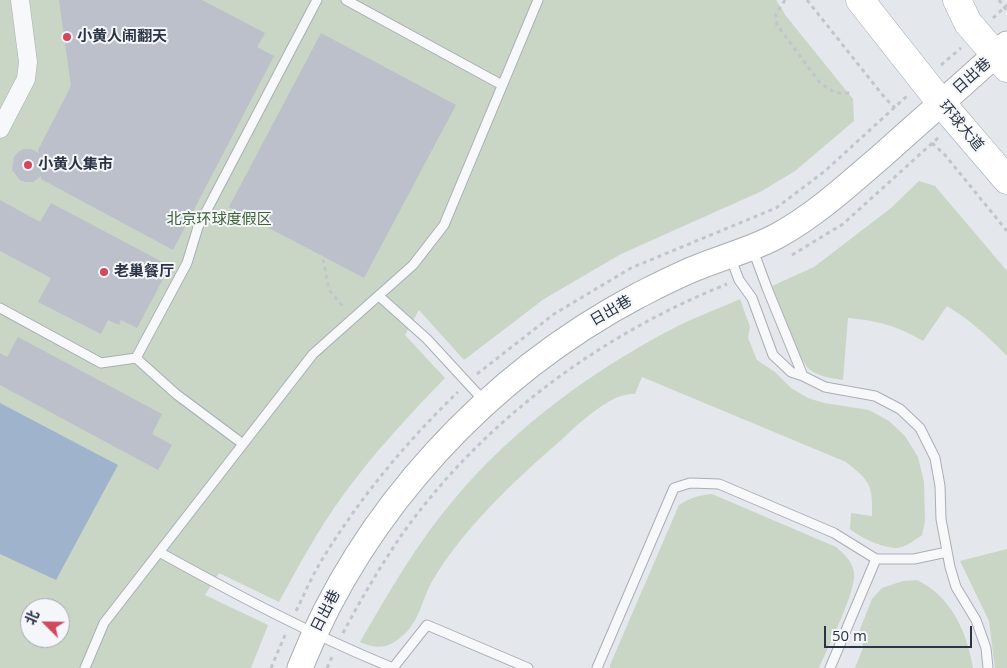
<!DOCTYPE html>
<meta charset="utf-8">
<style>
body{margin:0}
#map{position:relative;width:1007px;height:668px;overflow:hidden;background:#e4e7ec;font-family:"Open Sans","Noto Sans SC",sans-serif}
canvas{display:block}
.north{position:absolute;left:20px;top:598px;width:50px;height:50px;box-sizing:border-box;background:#f4f6f9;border:1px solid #a4a8b1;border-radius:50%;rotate:293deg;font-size:14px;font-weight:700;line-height:20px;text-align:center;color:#2b3445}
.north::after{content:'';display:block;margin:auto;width:18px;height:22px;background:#d1495b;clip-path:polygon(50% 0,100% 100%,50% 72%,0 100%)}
.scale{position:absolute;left:824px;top:626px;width:148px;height:22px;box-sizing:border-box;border:2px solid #2b3445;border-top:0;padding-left:6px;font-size:15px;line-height:18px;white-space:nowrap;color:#2b3445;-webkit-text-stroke:4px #f4f6f9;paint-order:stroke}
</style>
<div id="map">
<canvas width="1007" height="668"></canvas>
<div class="north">北</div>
<div class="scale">50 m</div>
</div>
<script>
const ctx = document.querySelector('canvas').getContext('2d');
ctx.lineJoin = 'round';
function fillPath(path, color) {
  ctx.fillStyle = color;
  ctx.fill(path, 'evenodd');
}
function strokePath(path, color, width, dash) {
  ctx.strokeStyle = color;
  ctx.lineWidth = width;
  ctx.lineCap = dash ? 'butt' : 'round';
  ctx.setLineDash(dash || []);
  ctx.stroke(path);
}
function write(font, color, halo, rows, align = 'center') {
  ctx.font = font + ' "Open Sans","Noto Sans SC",sans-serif';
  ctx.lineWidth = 4;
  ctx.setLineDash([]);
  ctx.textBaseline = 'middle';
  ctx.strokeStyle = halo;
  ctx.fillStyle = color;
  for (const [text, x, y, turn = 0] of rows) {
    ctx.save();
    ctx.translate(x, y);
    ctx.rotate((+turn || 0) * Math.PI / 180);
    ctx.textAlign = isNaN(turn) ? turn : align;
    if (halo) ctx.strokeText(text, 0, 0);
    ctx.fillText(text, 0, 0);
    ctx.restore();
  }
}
fillPath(new Path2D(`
 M0,0H776L786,16L853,99L854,121L795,171L762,191L621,254L544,299L464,360L419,310L405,335L445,378C409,415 375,452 344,494C319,528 299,565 279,602L219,573L205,595L268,625L251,668H0ZM30,608H60V638H30Z
 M919,181L935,186L1007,271V356C989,337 970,320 947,306L923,341C895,325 879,321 848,318L843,380C831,378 819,377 809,369C799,360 779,302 772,286L814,267L891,208Z
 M740,299L750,327L748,338L757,360L775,372L791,388L808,398L824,403L869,410L889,421L905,436L918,457L924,482L925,521L922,535C915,540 906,547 897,548C883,548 861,538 850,529L851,513L872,516C873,485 870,481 846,462L642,377L635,394C626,394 618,396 610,401C592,411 575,427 560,441C515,480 465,527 434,578C422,597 420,623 401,637C387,649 376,649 360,642C389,592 418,541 456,497C515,427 593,370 674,328C695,317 718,309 740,299Z
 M712,494L836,547C844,554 852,561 854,572C857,590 827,649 819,668H610V665L679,505C690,498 699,495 712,494Z
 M1007,549V668H995L989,621L960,561Z
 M917,580C951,596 967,632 973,668H855L863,648L860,629L872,599L882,588L903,581Z`), '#c9d6c5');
fillPath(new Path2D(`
 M0,403L118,465L56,580L0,554Z`), '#9fb4cc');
fillPath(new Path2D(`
 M59,0H202L265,33L257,47L274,56L173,250L41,179V176L33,182H26L20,180L12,170L14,157L18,152L24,149H31L39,153L38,150L71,86Z
 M321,33L456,105L364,278L229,207Z
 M0,200L40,222L51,203L170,266L137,328L121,320L119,325L108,320L101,334L38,302L51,278L0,251Z
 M18,337L162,414L152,434L172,445L158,470L0,385V353L7,357Z`), '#bbc0ca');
const lane = new Path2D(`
 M346,0L502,85
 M730,256L739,280L752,298L773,355L791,372L803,376L767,288L753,250
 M379,296L427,339L485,402
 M0,308L101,363L136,358L176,394L243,444
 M136,358L187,263L198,227L317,0
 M803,376L825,387L875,396L900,409L920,428L935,458L940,486L941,519L950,567L956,587L976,620L986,648L988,668
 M159,552C235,594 312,635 393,668L427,625L528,668
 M85,668L104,623L313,354L413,265L444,225L538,0
 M597,668L674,488L690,483L719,484L834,533L876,559
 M830,668L876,559H914L947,552`);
const street = new Path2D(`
 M0,129L26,79L28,62L20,0`);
const secondary = new Path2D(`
 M300,668C363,509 488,375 639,295C657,286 676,276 696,268C722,257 751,250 777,236C817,214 850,183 884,154C925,117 967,81 1007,44`);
const primary = new Path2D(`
 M860,0L942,104L1007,180
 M957,0L968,23L1007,68`);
strokePath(lane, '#a9aeb7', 11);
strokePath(street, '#a9aeb7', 19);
strokePath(secondary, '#a9aeb7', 27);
strokePath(primary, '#a3abb8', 29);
strokePath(new Path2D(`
 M785,0L776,14L777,25L820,83L836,93H853
 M807,0L885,98L895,108
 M999,0L1007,11
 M993,18L1007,5
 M941,65L961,48
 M932,143L945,155L1007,231
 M792,255L843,224L939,137
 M323,259L329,290L345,309
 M477,374L554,314L631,268L776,208L825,171L907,96
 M296,611C304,595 311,578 320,563C358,500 405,443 458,392
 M343,633C361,599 381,565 403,533C484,420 600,335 727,284
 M271,668L285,635
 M327,668L332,657`), '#c2c5cb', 3, [4, 4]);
strokePath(lane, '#f7f8fa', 9);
strokePath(street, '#f7f8fa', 18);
strokePath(secondary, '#fff', 25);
strokePath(primary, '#fff', 28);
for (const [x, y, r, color] of [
 [67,37,5,"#d1495b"],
 [28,165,5,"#d1495b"],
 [104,272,5,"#d1495b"]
]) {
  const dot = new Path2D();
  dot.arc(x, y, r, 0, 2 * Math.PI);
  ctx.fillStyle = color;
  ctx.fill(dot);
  strokePath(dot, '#f4f6f9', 2);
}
write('bold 15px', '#2b3445', '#f4f6f9', [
 ["小黄人闹翻天",77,37],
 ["小黄人集市",38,165],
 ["老巢餐厅",114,272]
], 'left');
write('15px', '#2b3445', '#f4f6f9', [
 ["日出巷",972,76,-42],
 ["环球大道",961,126,50],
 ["日出巷",611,311,-30],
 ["日出巷",326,611,-63]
]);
write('15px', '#3f6138', '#f4f6f9', [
 ["北京环球度假区",219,220]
]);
</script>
